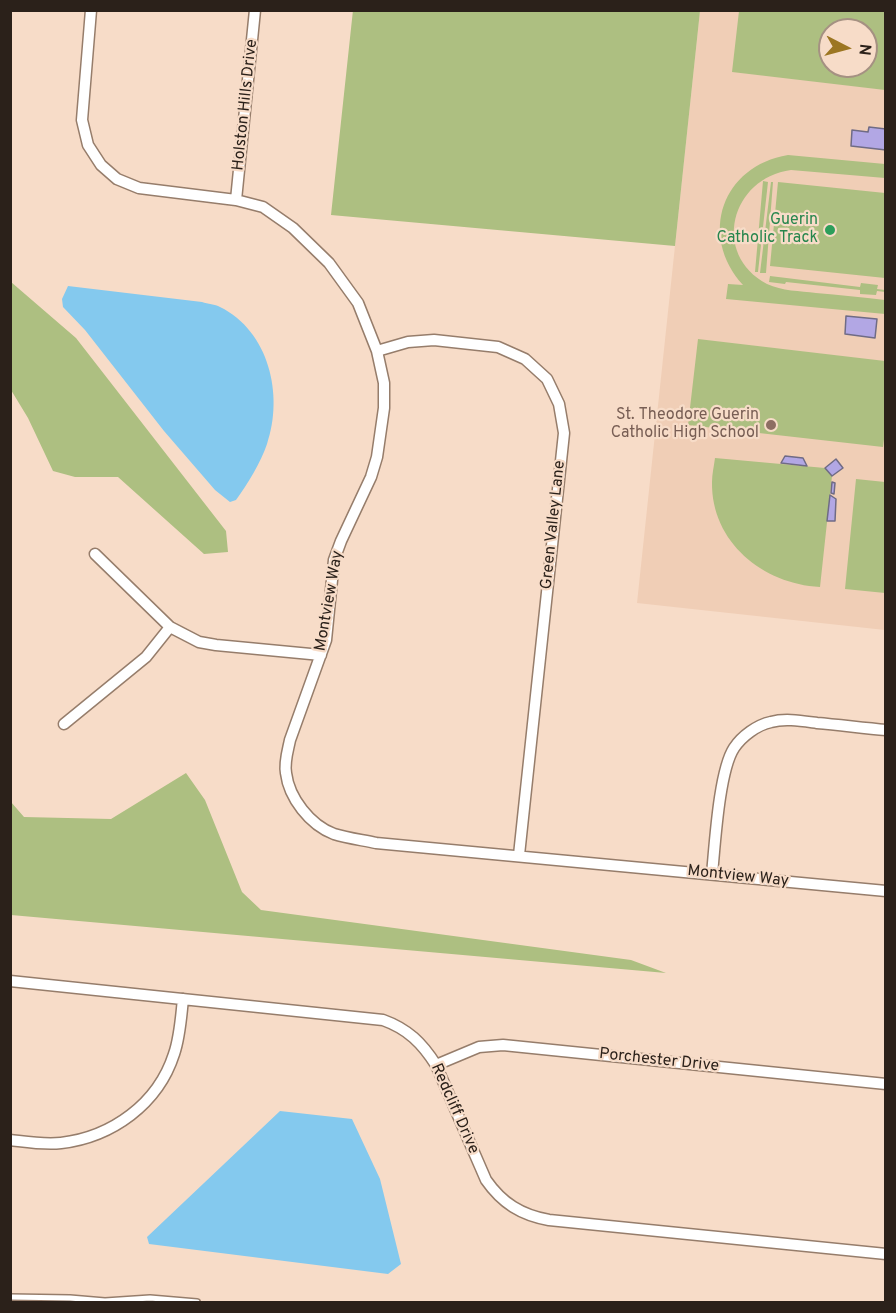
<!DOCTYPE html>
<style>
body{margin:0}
#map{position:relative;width:896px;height:1313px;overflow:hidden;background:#f7dcc8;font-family:Overpass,sans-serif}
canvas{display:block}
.frame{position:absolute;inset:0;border:12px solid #2b211a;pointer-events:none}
.north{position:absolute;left:818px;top:18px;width:60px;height:60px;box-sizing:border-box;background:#f7dcc8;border:2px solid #a59182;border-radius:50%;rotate:96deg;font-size:16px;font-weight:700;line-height:24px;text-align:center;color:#2b211a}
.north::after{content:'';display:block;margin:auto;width:21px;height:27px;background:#9c7622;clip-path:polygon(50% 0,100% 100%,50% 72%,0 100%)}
</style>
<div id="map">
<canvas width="896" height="1313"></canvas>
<div class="frame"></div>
<div class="north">N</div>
</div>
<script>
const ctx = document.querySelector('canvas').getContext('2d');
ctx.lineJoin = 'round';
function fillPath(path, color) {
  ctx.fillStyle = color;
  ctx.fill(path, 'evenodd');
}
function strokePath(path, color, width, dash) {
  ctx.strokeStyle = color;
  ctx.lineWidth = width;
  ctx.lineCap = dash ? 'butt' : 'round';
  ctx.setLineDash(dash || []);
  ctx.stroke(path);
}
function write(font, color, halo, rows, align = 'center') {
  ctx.font = font + ' Overpass,sans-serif';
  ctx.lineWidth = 4.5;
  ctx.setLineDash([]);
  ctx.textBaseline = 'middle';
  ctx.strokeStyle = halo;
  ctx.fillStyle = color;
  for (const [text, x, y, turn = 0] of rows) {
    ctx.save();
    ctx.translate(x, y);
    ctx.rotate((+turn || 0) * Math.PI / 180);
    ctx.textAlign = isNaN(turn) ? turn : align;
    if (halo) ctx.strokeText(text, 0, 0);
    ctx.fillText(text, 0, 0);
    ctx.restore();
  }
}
fillPath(new Path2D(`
 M700,11H885V630L637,603ZM830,30H866V66H830Z`), '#f0ceb6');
fillPath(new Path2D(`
 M353,10L700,11L675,246L331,215Z
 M739,11H885V90L732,72ZM830,30H866V66H830Z
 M788,155L885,164V178L791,170C731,178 711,254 767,284C782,291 800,291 816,293C839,295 862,297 885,300V314L726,299L728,284L743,285C698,235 722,166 788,155Z
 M763,181L768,182L758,272H755Z
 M771,182H773L766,273H760Z
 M778,182L885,193V278L770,266Z
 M770,276L860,287L861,283L878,285L877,289L885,290V292L877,291L876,295L860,294V290L786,282L785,284L769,282Z
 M11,282L76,338L226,531L228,552L204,554L118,477H75L53,471L28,418L11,390Z
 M698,339L885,361L886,424L883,447L688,425Z
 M715,458L825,468L832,476L820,587C763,584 711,542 712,482C712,474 714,466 715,458Z
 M856,479L885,482V593L845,589Z
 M186,773L205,800L242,892L261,910L631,960L666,973L11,915V802L24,817L111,819Z`), '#adbf81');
fillPath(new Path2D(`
 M68,286L202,302C208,304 215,304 220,307C269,331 284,395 267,444C261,462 247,485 236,500L230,502L215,490L164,431L85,330L63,307L62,299Z
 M280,1111L352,1119L380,1179L401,1264L388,1274L149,1244L147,1237Z`), '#84c9ee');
const building = new Path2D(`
 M869,127L886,129V150L851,146L852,130L868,132Z
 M846,316L877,319L875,338L845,334Z
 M785,456L803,458L807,466L781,463Z
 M836,459L843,468L832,476L825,468Z
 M832,482L835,483L834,494L831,493Z
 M830,495L836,499L835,521H827Z`);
fillPath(building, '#b2a7e4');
strokePath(building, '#6f6b85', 1.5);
const service = new Path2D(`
 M10,1297L70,1298L105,1301L150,1298L197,1302`);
const minor = new Path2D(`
 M91,10L82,120L88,145L101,165L117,179L139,188L236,200L263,207L293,228L329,263L358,303L377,351L384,383V408L377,457L371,477L341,541L334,560L326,640L290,740C288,750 284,762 286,773C289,798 310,825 334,834C347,838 362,840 376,843L886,891
 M236,200L255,10
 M377,351L408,342L434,340L498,347L525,359L547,379L559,404L564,433L519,855
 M95,554L170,627L199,642L216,645L321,655
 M64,724L146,657L170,627
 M712,874C715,844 719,771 734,748C742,736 757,725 771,722C785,718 802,721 817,723C840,725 863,728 886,730
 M10,981L383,1020C408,1029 422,1043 436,1065L486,1180C502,1203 521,1215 549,1220L886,1254
 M436,1065L479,1047L503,1045L886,1084
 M10,1140C27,1142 44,1145 61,1143C112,1137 158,1104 174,1054C180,1037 181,1017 183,999`);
strokePath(service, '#967d6b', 8);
strokePath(minor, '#967d6b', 13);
strokePath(service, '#fff', 5);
strokePath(minor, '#fff', 10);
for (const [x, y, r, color] of [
 [830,230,6,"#2e9e5b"],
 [771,425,6,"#8d6e63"]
]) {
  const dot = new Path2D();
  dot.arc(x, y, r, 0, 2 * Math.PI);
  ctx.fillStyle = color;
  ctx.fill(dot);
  strokePath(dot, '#f7dcc8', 2);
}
write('16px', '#2b211a', '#f7dcc8', [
 ["Holston Hills Drive",246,105,-84],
 ["Green Valley Lane",554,525,-84],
 ["Montview Way",330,601,-80],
 ["Montview Way",738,877,6],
 ["Porchester Drive",659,1061,6],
 ["Redcliff Drive",454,1109,66]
]);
write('16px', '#27864d', '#f7dcc8', [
 ["Guerin",818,221],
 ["Catholic Track",818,239]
], 'right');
write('16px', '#785e54', '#f7dcc8', [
 ["St. Theodore Guerin",759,416],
 ["Catholic High School",759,434]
], 'right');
</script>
